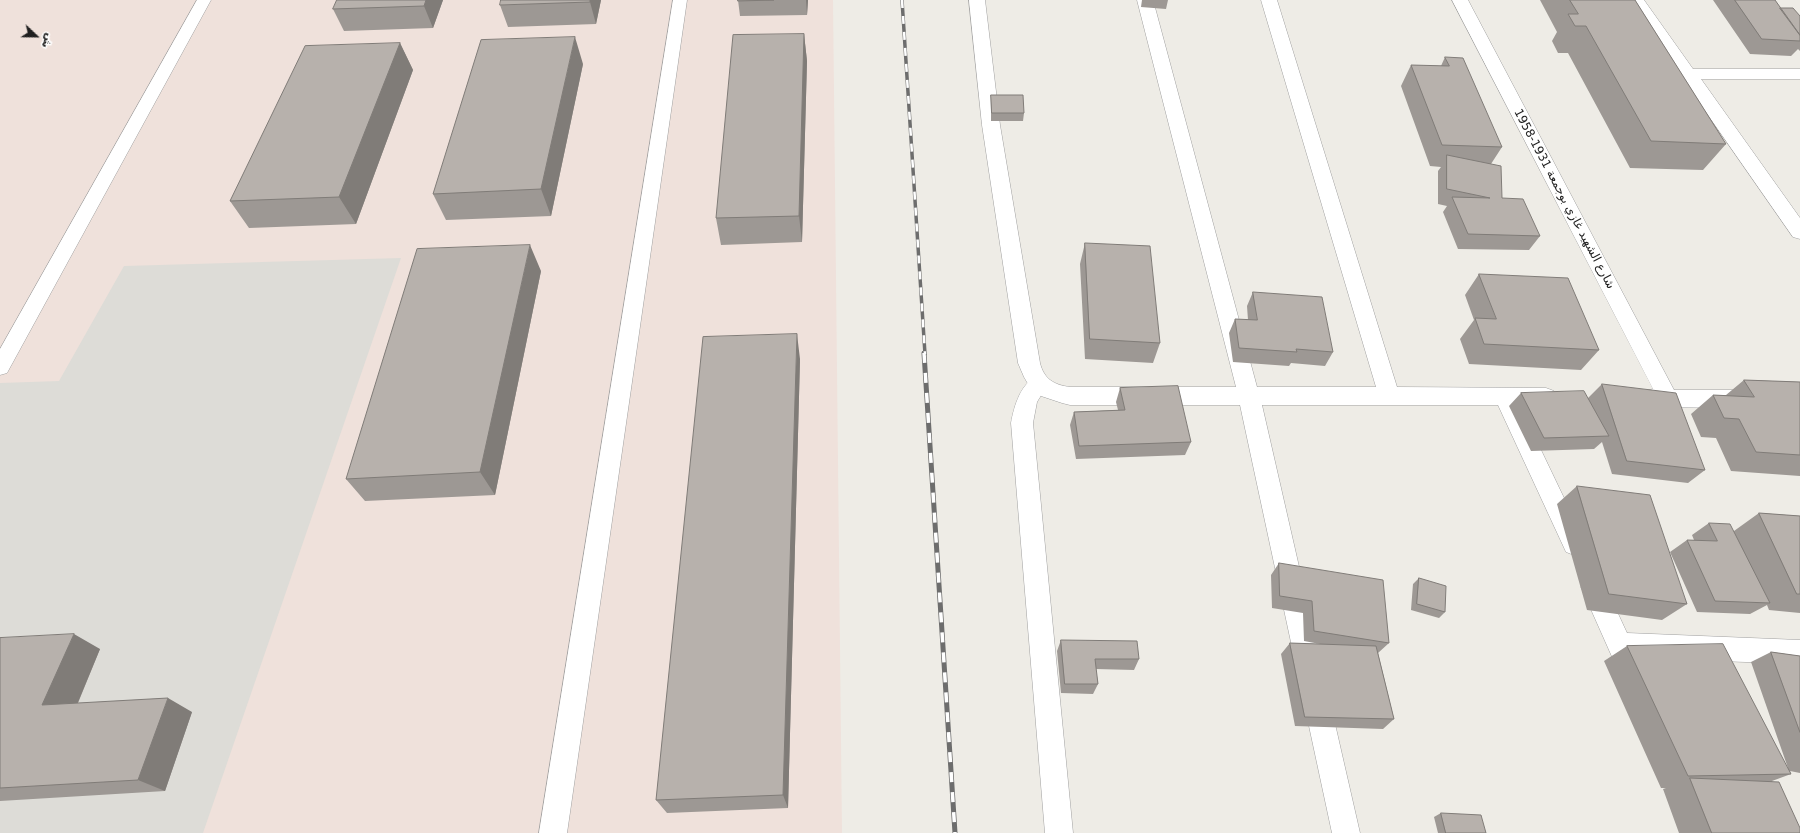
<!DOCTYPE html>
<meta charset="utf-8">
<style>
body{margin:0}
#map{position:relative;width:1800px;height:833px;overflow:hidden;background:#eeece6;font-family:"DejaVu Sans",Cairo,sans-serif}
canvas{display:block}
.north{position:absolute;left:16px;top:16px;width:40px;height:40px;-webkit-text-stroke:3px #fff;paint-order:stroke;rotate:112deg;font-size:11px;font-weight:700;line-height:16px;text-align:center;color:#1f1f1f}
.north::after{content:'';display:block;margin:auto;width:14px;height:18px;background:#1f1f1f;clip-path:polygon(50% 0,100% 100%,50% 72%,0 100%)}
</style>
<div id="map">
<canvas width="1800" height="833"></canvas>
<div class="north">ش</div>
</div>
<script>
const ctx = document.querySelector('canvas').getContext('2d');
ctx.lineJoin = 'round';
function fillPath(path, color) {
  ctx.fillStyle = color;
  ctx.fill(path, 'evenodd');
}
function strokePath(path, color, width, dash) {
  ctx.strokeStyle = color;
  ctx.lineWidth = width;
  ctx.lineCap = dash ? 'butt' : 'round';
  ctx.setLineDash(dash || []);
  ctx.stroke(path);
}
function write(font, color, halo, rows, align = 'center') {
  ctx.font = font + ' "DejaVu Sans",Cairo,sans-serif';
  ctx.lineWidth = 3;
  ctx.setLineDash([]);
  ctx.textBaseline = 'middle';
  ctx.strokeStyle = halo;
  ctx.fillStyle = color;
  for (const [text, x, y, turn = 0] of rows) {
    ctx.save();
    ctx.translate(x, y);
    ctx.rotate((+turn || 0) * Math.PI / 180);
    ctx.textAlign = isNaN(turn) ? turn : align;
    if (halo) ctx.strokeText(text, 0, 0);
    ctx.fillText(text, 0, 0);
    ctx.restore();
  }
}
fillPath(new Path2D(`
 M0,0H833L842,833H0Z`), '#efe1db');
fillPath(new Path2D(`
 M401,258L203,833H0V383L59,381L124,266Z`), '#dddcd7');
const service = new Path2D(`
 M197,0H211L7,373L0,375V349Z
 M673,0H687L567,833H539Z
 M1038,376L1045,378L1048,384L1037,402L1033,423L1073,833H1045L1011,423C1014,406 1021,382 1038,376Z`);
const minor = new Path2D(`
 M969,0H985L1000,125L1040,363C1044,379 1054,385 1070,387H1236L1137,0H1153L1257,387H1376L1261,0H1277L1397,387L1546,388L1554,391L1557,397L1554,403L1546,406H1520L1586,544L1582,552L1574,555L1566,552L1498,405H1262L1360,833H1332L1240,405H1070L1062,403L1041,396L1031,389L1024,377L1018,363L982,125Z
 M1452,0H1468L1674,390H1738L1746,393L1749,399L1746,405L1738,408L1649,407L1641,404L1638,398L1641,392L1653,389Z
 M1628,0H1644L1693,69H1800V79H1701L1800,218V239L1793,237Z
 M1593,576L1602,579L1627,633L1800,640V664L1638,658L1647,677L1643,686L1634,690L1625,686L1581,587L1584,579Z`);
strokePath(service, '#a0a0a0', 1);
strokePath(minor, '#a0a0a0', 1);
fillPath(service, '#fff');
fillPath(minor, '#fff');
const railFar1 = new Path2D(`
 M902,0L925,354`);
const rail = new Path2D(`
 M924,353L955,833`);
strokePath(railFar1, '#6d6d6d', 3.5);
strokePath(rail, '#6d6d6d', 5);
strokePath(railFar1, '#fff', 2.5, [8]);
strokePath(rail, '#fff', 3.5, [10]);
fillPath(new Path2D(`
 M337,0H443L433,28L344,31L333,9Z
 M601,0L596,24L508,27L500,5Z
 M738,0H808L807,15L740,16Z
 M1142,0H1168L1166,9L1141,7Z
 M1540,0H1635L1726,144L1703,170L1630,168L1568,53H1558L1552,41L1557,32Z
 M1713,0H1775L1780,8L1800,16V51L1798,49L1791,56L1750,54Z
 M804,34L807,61L802,242L721,245L716,218Z
 M400,43L413,70L356,224L249,228L230,201Z
 M1445,57L1502,147L1491,164L1502,198L1540,236L1529,250L1458,249L1443,212L1447,206L1438,204V171L1441,167L1430,166L1401,86L1411,65L1441,66Z
 M583,64L551,216L446,220L433,194Z
 M991,95L1024,113L1023,121H991Z
 M1085,243L1160,343L1153,363L1085,359L1080,264Z
 M541,271L495,495L365,501L346,479Z
 M1479,274L1599,350L1581,370L1469,364L1460,339L1474,320L1465,295Z
 M1253,292L1333,352L1325,366L1291,363L1289,366L1233,362L1229,333L1235,319L1248,320L1247,306Z
 M800,359L788,808L667,813L656,800Z
 M1744,380L1800,382V476L1731,471L1716,438L1701,437L1691,414L1713,395H1726Z
 M1602,384L1705,470L1688,483L1612,474L1602,442L1594,449L1531,451L1509,406L1521,393L1588,398Z
 M1120,388L1191,442L1185,455L1076,459L1070,425L1074,412L1118,410L1116,402Z
 M1577,486L1687,604L1662,620L1587,610L1557,504Z
 M1759,513L1800,516V613L1769,610L1767,605L1750,614L1697,612L1670,552L1687,540H1694L1692,535L1709,523L1734,531Z
 M1279,563L1389,643L1378,653L1394,719L1383,729L1295,726L1281,654L1290,643L1320,644L1304,641L1303,613L1272,608L1271,575Z
 M1419,578L1445,612L1439,618L1411,610L1413,584Z
 M0,638L100,649L78,703L192,712L165,791L0,801Z
 M1061,640L1139,659L1134,670L1096,669L1098,684L1093,694L1061,693L1057,651Z
 M1627,646L1788,768L1751,662L1771,652L1800,656V773L1790,771L1791,774L1772,781L1800,833H1679L1663,789L1666,788H1661L1604,661Z
 M1441,813L1486,833H1438L1434,817Z`), '#9d9894');
fillPath(new Path2D(`
 M426,0H443L433,28L424,6Z
 M590,0H601L596,24L590,2Z
 M806,0H808L807,15Z
 M804,34L807,61L802,242L799,216Z
 M575,37L583,64L551,216L541,189Z
 M400,43L413,70L356,224L339,197Z
 M530,245L541,271L495,495L480,472Z
 M797,334L800,359L788,808L783,795Z
 M74,634L100,649L71,719L42,705Z
 M168,698L192,712L165,791L138,780Z`), '#807c78');
const building = new Path2D(`
 M337,0H426L424,6L333,9Z
 M501,0H590V2L500,5Z
 M738,0H774L738,1Z
 M1570,0H1635L1726,144L1651,141L1586,26H1575L1568,14H1578Z
 M1735,0H1775L1800,35V41L1762,39Z
 M1780,8H1793L1800,16V35Z
 M804,34L799,216L716,218L733,35Z
 M575,37L541,189L433,194L481,40Z
 M400,43L339,197L230,201L305,46Z
 M1445,57L1463,58L1502,147L1442,145L1411,65L1449,66Z
 M991,95H1023L1024,113H992Z
 M1447,155L1501,166L1502,198L1523,199L1540,236L1468,234L1452,197L1490,198L1447,189Z
 M1085,243L1150,246L1160,343L1090,339Z
 M530,245L480,472L346,479L417,249Z
 M1479,274L1568,278L1599,350L1484,344L1475,318L1496,319Z
 M1253,292L1322,297L1333,352L1296,349L1297,352L1239,348L1235,319L1257,320Z
 M797,334L783,795L656,800L703,337Z
 M1744,380L1800,382V455L1756,452L1739,419L1724,418L1713,395L1754,397Z
 M1602,384L1676,393L1705,470L1627,461Z
 M1178,386L1191,442L1079,446L1074,412L1125,410L1120,388Z
 M1584,391L1609,436L1544,438L1521,393Z
 M1577,486L1650,495L1687,604L1609,594Z
 M1759,513L1800,516V594H1797Z
 M1709,523L1730,524L1770,603L1715,601L1687,540L1717,541Z
 M1279,563L1383,580L1389,643L1314,631L1312,601L1280,596Z
 M1419,578L1446,586L1445,612L1417,604Z
 M74,634L42,705L168,698L138,780L0,788V638Z
 M1061,640L1137,641L1139,659H1095L1098,684H1065Z
 M1290,643L1376,646L1394,719L1305,717Z
 M1723,644L1791,774L1688,776L1627,646Z
 M1771,652L1800,656V732Z
 M1690,778L1779,782L1800,828V833H1712Z
 M1441,813L1481,815L1486,833H1446Z`);
fillPath(building, '#b7b1ac');
strokePath(building, '#807c78', 1);
write('12px', '#1f1f1f', '#fff', [
 ["شارع الشهيد غازي بوجمعة 1931-1958",1564,199,62]
]);
</script>
